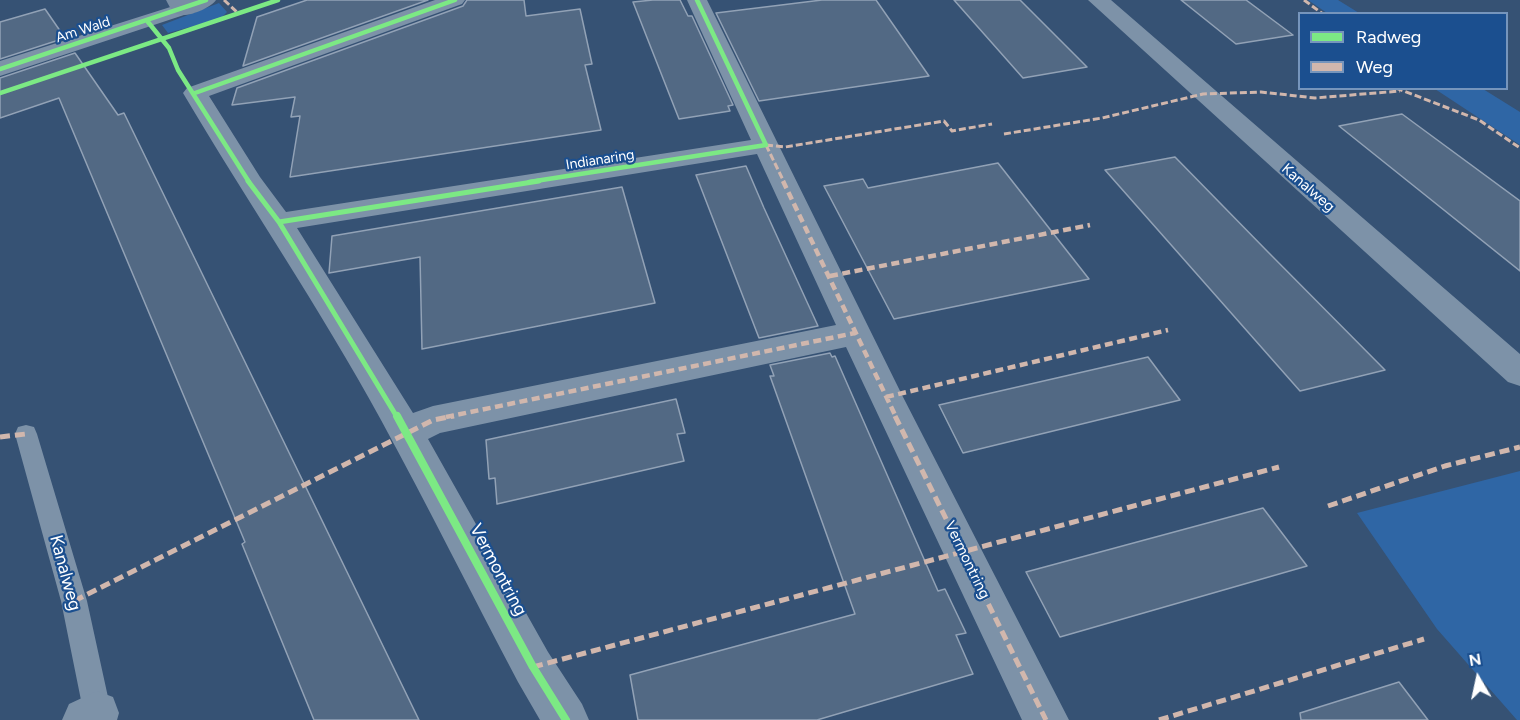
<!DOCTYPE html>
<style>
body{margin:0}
#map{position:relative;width:1520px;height:720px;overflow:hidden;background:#365274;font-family:Figtree,sans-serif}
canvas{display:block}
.legend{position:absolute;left:1298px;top:12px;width:210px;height:78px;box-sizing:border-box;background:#1b4f8f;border:2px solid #7695bc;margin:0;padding:8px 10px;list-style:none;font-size:18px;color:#fff}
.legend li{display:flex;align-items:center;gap:12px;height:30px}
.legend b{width:30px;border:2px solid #7695bc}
.north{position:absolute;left:1448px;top:648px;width:60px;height:60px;-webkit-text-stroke:4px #1b4f8f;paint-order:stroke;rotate:351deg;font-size:16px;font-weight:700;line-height:24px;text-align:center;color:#fff}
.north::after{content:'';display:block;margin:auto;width:21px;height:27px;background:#fff;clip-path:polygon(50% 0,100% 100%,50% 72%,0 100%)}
</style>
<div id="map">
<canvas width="1520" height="720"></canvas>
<ul class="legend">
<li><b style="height:8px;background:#7ce984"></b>Radweg</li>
<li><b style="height:8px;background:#d1b7ad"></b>Weg</li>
</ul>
<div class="north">N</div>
</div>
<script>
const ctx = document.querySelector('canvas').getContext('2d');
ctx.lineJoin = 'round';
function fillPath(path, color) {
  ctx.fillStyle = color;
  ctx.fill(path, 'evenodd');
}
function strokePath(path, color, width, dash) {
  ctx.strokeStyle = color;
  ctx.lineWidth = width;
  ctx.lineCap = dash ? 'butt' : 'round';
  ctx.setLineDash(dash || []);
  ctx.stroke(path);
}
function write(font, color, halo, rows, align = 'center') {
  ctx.font = font + ' Figtree,sans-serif';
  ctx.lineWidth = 4.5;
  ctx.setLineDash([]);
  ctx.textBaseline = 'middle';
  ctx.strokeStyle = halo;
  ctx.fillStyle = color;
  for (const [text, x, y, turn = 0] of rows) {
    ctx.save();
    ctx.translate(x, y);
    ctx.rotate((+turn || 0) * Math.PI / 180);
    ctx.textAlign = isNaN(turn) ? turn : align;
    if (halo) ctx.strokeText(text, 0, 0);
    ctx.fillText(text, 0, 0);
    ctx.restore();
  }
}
fillPath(new Path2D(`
 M1308,0H1338L1359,13H1327Z
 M219,3L227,12L220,19L168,33L162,25Z
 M1435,89H1483L1520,112V145Z
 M1520,471V720H1517L1437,629L1357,513Z`), '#2f66a5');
const building = new Path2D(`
 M307,0H428L243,66L257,17Z
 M467,0H524L526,16L580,9L592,64L585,65L601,130L290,177L300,116L291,117L295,97L232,105L237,88L463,6Z
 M653,0H680L688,16H692L733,105L728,106L730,111L679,119L633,2Z
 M822,0H876L929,76L759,101L716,13Z
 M954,0H1020L1087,67L1023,78Z
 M1181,0H1246L1293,35L1236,44Z
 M45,9L65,38L0,59V22Z
 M75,53L118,115L124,113L419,720H314L242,544L245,542L59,98L0,118V78Z
 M1402,114L1520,201V271L1339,126Z
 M1175,157L1267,251L1385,370L1300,391L1105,170Z
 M998,163L1089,279L894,319L824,186L863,179L868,188Z
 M746,166L764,208L818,326L759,338L696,175Z
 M622,187L655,303L422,349L420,257L329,273L332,236Z
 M830,353L832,357L835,356L938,591L945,589L966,633L956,635L973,674L817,720H638L630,675L855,614L770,376H774L770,365Z
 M1148,357L1180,400L963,453L939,405Z
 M676,399L685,433L677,434L684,461L497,504L495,478L489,479L486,440Z
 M1263,508L1307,566L1060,637L1026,572Z
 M1399,682L1428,720H1301L1300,713Z`);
fillPath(building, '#526984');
strokePath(building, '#92a2b6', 1.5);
fillPath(new Path2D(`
 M26,425L34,427L37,434L87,601L113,720H85L61,601L15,434L18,427Z`), '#7d92a8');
fillPath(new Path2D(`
 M435,0H465L462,4L209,96L260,177L286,212L751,140L687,0H707L903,397L1069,720H1022L846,347L440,433L428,439L548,652L582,704L589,720H540L518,682C472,595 428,506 381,420C320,308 248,203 183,93L187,88ZM757,154L836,325L433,406L413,413L297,228Z
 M1088,0H1111L1520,354V386L1508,382Z
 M183,3L190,5L194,9L190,13L0,76V61Z
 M97,691L113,697L119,713L117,720H62L69,704Z`), '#7d92a8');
fillPath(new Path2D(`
 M166,0H216C211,8 184,20 175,13C171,10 168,4 166,0Z`), '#798da4');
strokePath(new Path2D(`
 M224,0L239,14
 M1304,0L1323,14
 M1396,88L1479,120L1520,148
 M1004,134L1102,118L1203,94L1261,92L1315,98L1400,91
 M766,145L784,182
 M766,145L785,147L944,121L952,131L992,124`), '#d1b7ad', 3, [7, 3]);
strokePath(new Path2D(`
 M783,181L896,417
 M830,276L1090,225
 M886,397L1168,330
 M446,417L855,333`), '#d1b7ad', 4.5, [8, 4.5]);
strokePath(new Path2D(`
 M895,416L1046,720
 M0,437L26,434
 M1328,506L1445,466L1520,447
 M74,601L433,420L454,416
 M533,667L1279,467
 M1159,720L1424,639`), '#d1b7ad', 5, [10, 5]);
strokePath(new Path2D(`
 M148,22L169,48L178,70L249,182
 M0,69L206,0
 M0,93L278,0
 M195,93L455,0
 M529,182L766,145L697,0`), '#7ce984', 4.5);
strokePath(new Path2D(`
 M248,181L279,222L397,417
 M279,222L539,181`), '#7ce984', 5);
strokePath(new Path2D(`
 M397,416L533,667L566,720`), '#7ce984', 8);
write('14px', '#fff', '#1b4f8f', [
 ["Am Wald",83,30,-18],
 ["Indianaring",600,160,-9]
]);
write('15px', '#fff', '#1b4f8f', [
 ["Kanalweg",1308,188,41],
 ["Vermontring",967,560,64]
]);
write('18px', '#fff', '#1b4f8f', [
 ["Vermontring",498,570,62],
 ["Kanalweg",65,573,75]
]);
</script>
